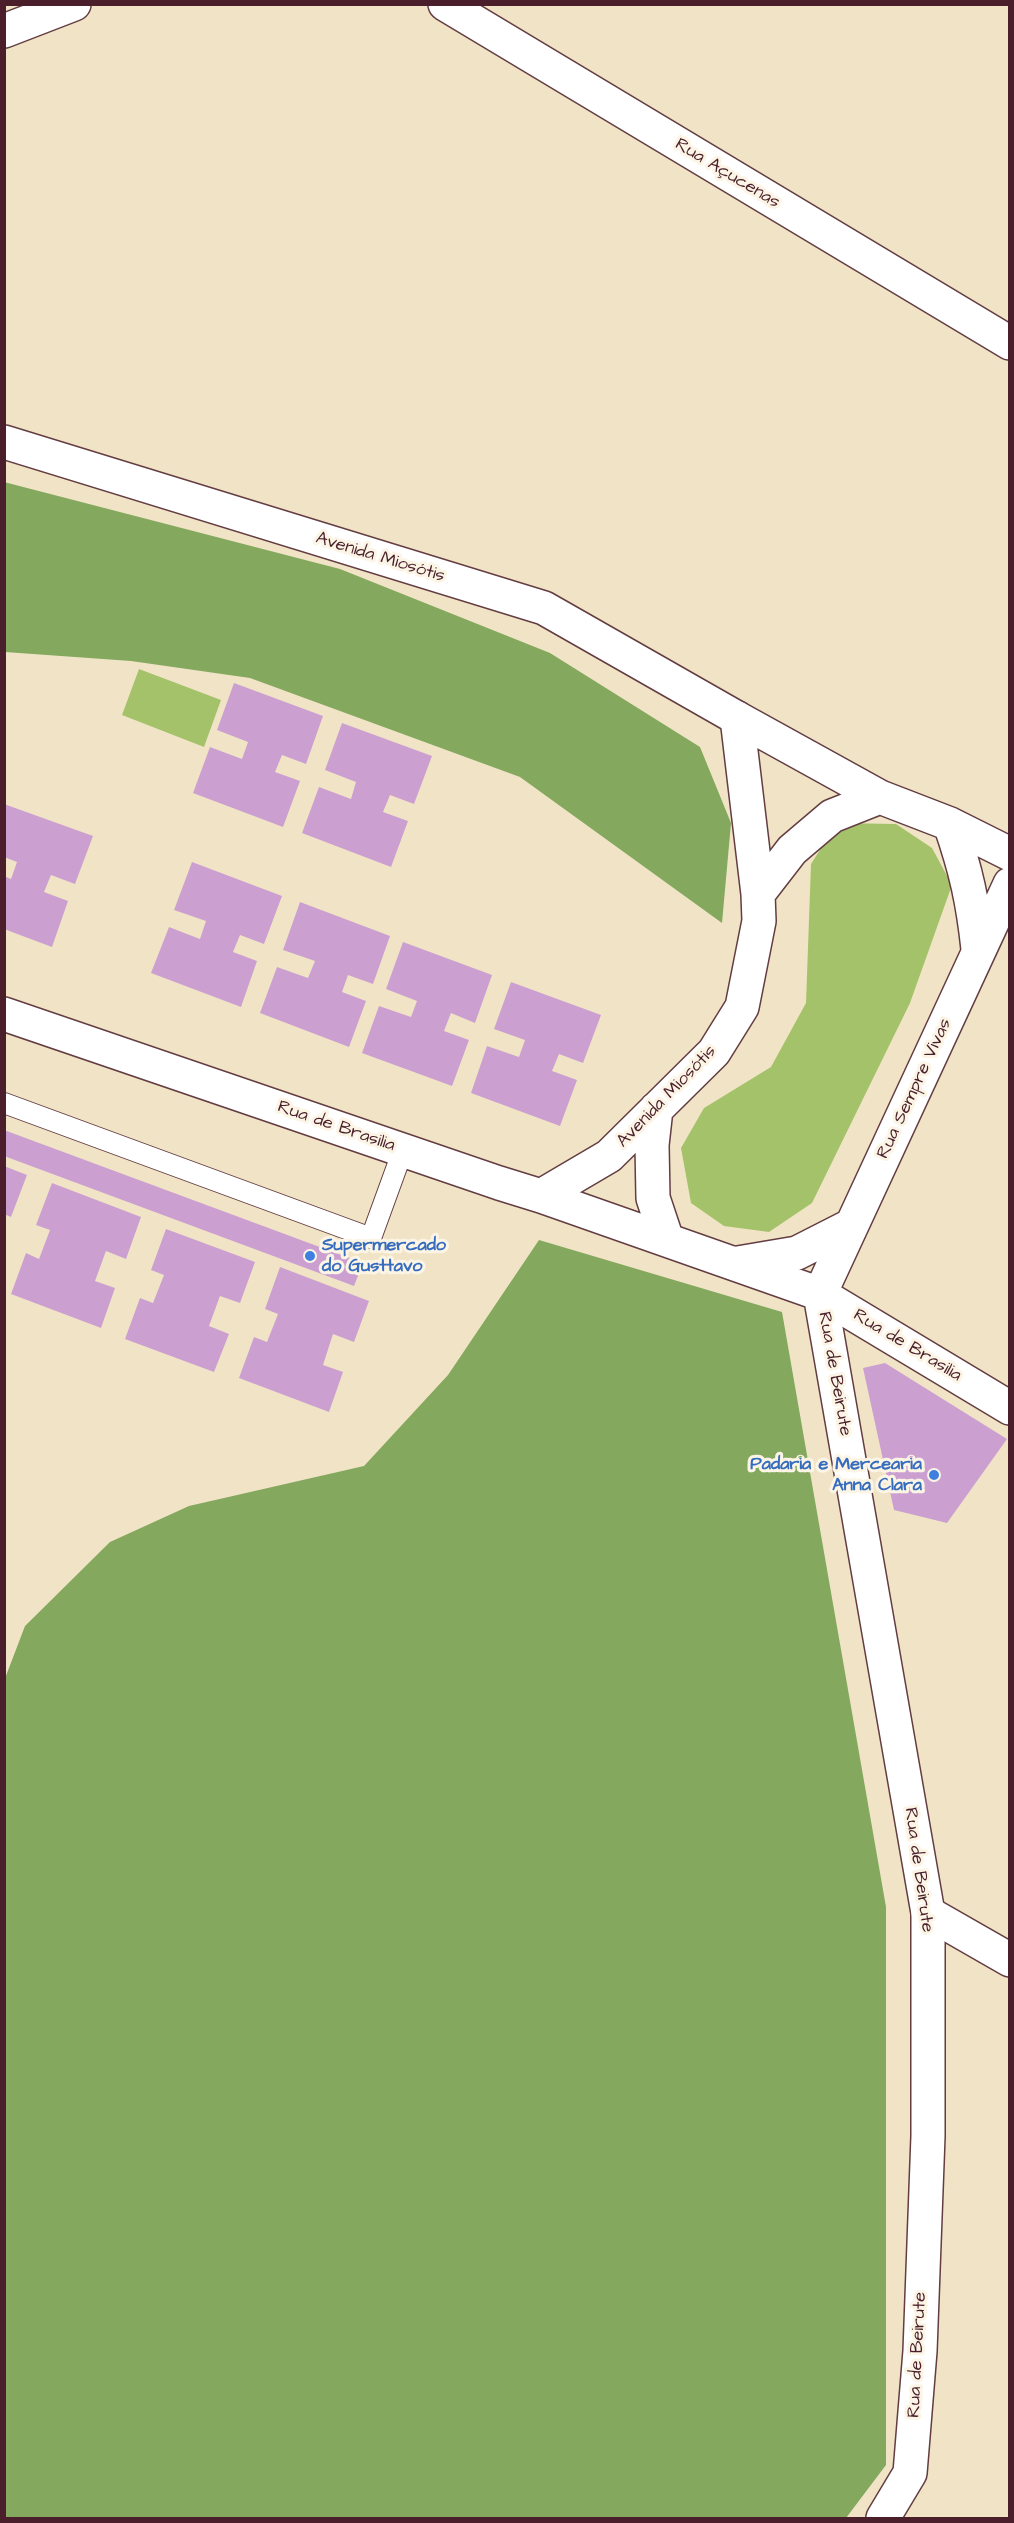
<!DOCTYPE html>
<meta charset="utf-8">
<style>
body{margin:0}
#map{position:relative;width:1014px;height:2523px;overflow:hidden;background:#f1e4c6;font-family:"Architects Daughter",sans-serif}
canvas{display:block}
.frame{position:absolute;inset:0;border:6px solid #4a1f2b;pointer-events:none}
</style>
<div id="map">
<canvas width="1014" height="2523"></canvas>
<div class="frame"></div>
</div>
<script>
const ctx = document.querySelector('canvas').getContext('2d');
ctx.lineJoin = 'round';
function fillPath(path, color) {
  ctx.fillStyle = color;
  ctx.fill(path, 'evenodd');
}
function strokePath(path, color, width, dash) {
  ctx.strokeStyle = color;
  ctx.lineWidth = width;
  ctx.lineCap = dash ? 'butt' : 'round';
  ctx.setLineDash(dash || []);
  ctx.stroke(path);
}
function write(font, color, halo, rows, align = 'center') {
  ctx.font = font + ' "Architects Daughter",sans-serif';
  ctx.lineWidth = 6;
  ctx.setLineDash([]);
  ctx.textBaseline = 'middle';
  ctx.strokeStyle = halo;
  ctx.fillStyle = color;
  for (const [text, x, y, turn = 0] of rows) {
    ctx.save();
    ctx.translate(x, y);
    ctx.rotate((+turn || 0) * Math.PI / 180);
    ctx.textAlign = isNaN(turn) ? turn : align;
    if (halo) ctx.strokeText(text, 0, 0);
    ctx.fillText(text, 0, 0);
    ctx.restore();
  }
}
fillPath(new Path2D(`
 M139,669L221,700L204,747L122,715Z
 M837,823L896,824L932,848L952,885L910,1003L812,1203L769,1232L724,1226L691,1203L681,1148L704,1108L771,1067L806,1003L811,864Z`), '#a4c26a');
fillPath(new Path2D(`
 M4,482L340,569L550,653L700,747L731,823L722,923L520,777L250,678L131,661L5,652Z
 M539,1240L782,1312L886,1907V2465L846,2518H5L4,1681L25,1626L110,1542L189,1506L364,1466L448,1375Z`), '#83a85e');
fillPath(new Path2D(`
 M234,683L323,716L306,764L282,755L275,772L300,781L283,827L193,793L210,747L242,759L248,742L217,730Z
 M342,723L432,756L414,804L390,795L383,812L408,821L391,867L302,833L319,787L351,799L356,782L325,770Z
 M4,804L93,836L75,884L51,875L44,892L68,901L52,947L4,929V876L11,879L17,862L4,857Z
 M192,862L282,896L264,944L240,935L233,952L257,961L241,1007L151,973L169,927L200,939L206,921L174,910Z
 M300,902L390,936L373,984L348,975L342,992L366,1001L349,1047L260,1013L277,967L308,978L315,961L283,950Z
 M403,942L492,975L475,1023L451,1013L444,1031L469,1040L452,1086L362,1053L379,1006L411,1017L417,1001L386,989Z
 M511,982L601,1015L583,1063L559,1054L552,1071L577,1080L560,1126L471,1093L487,1046L519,1057L525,1040L494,1029Z
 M4,1130L363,1263L354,1286L4,1156Z
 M4,1166L27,1175L11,1217L4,1214Z
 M52,1183L141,1217L126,1259L106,1251L95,1281L115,1288L101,1328L11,1294L26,1253L39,1259L50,1230L36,1225Z
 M166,1229L255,1262L240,1303L220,1296L209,1326L229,1334L214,1372L125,1339L140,1298L153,1303L164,1275L151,1270Z
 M280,1267L369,1301L354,1342L333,1334L323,1365L343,1372L329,1412L239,1378L254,1337L267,1342L278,1314L265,1309Z
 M885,1363L1007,1439L947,1523L894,1510L863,1368Z`), '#cba0d0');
const service = new Path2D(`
 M4,1103L371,1238L403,1150`);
const minor = new Path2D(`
 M445,4L1010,343
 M4,31L74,4
 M4,442L544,608L737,718
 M820,1294L1010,1408
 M928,1913L1010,1960`);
const tertiary = new Path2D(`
 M737,718L880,797L950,824L1010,854
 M950,824C966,870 973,902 978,949
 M758,894L792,850L832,816L880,797
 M4,1014L499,1183L541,1196L820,1294
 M656,1109L652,1145L653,1198L667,1240
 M541,1196L609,1156L714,1052L742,1007L759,921L758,894L737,718
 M738,1263L797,1253L852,1225
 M820,1294L928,1913V2136L920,2351L910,2473L883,2518
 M820,1294L1010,884`);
strokePath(service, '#633d42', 22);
strokePath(minor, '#633d42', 36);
strokePath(tertiary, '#633d42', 36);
strokePath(service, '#fff', 20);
strokePath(minor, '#fff', 33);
strokePath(tertiary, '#fff', 33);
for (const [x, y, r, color] of [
 [310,1256,6,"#3f7fe0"],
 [934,1475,6,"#3f7fe0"]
]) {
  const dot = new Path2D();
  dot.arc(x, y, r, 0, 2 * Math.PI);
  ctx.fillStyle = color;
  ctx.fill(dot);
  strokePath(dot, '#fcf5e5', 2);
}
write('18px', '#4a1f2b', '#fcf5e5', [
 ["Rua Açucenas",727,174,31],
 ["Avenida Miosótis",380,558,17],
 ["Rua Sempre Vivas",915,1089,-65],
 ["Avenida Miosótis",667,1097,-46],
 ["Rua de Brasilia",336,1127,19],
 ["Rua de Brasilia",907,1346,31],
 ["Rua de Beirute",834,1374,80],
 ["Rua de Beirute",918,1870,82],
 ["Rua de Beirute",918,2355,-87]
]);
write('bold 18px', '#366cbe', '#fcf5e5', [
 ["Supermercado",322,1246],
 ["do Gusttavo",322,1267],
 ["Padaria e Mercearia",922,1465,"right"],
 ["Anna Clara",922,1486,"right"]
], 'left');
</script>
